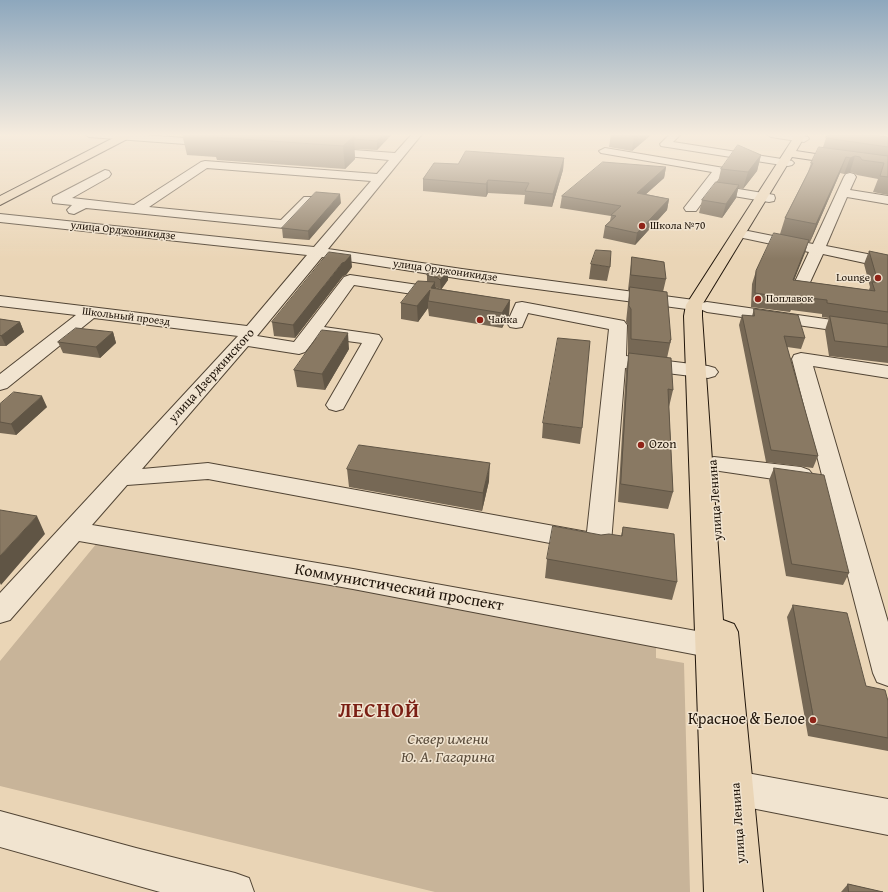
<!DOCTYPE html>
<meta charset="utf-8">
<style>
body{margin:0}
canvas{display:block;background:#ead5b6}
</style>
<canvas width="888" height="892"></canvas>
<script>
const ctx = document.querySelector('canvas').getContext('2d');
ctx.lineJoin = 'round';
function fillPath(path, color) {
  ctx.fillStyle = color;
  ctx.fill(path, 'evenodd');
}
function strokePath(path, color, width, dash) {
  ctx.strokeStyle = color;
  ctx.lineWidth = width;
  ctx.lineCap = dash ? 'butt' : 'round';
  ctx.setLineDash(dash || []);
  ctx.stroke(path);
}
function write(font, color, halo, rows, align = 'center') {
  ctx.font = font + ' "Gentium Book Plus",serif';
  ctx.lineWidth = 3;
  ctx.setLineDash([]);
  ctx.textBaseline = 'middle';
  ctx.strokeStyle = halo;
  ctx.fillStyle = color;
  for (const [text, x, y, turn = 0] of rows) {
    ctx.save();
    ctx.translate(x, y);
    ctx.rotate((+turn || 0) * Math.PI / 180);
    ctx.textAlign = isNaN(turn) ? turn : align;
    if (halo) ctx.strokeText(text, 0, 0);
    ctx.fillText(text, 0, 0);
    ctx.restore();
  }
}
fillPath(new Path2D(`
 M97,543L656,642V658L684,663L690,892H435L0,786V661Z`), '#c8b499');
const minor = new Path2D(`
 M84,134H130L213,140L218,143L213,146L89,137Z
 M412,134H422L328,249L462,269L694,300L701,303L707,302L888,328V338L707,312L700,309L694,310L462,279L322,257L257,336L294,342L344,277L350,275L432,287L438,289L440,292L438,295L432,297L354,285L324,327L373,334L379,335L382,339L343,409L336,411L329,409L326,405L362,343L317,337L305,352L299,354L248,346L142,469L208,463L587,532L609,329L528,313L522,327L516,328L510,327L507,323L516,303L522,302L624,321L627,325L626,356L708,366L715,368L718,372L715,376L708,378L625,368L611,543L607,550L598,552L208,479L127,485L92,525L353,569L724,636L734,639L739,648L734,657L724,660L353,589L79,541L10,620L0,623V593L238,336L94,318L7,388L0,390V374L76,315L0,306V296L247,326L307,255L0,222V214L314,247L371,181L207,168L149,207L281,220L304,197H314L315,200L314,203L289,227L284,228L86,208L74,214L69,213L67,210L72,205L53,203L52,200L53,197L105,170L109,171L111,174L109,177L72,198L134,205L201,162L205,161L377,174L389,160L325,154L319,151L325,148L395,153Z
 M670,134H681L673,142L788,160L792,161L794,163L792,165L788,166L661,146L660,144Z
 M766,134H790L808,137L809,139L804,142L771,137Z
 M605,148L724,168L726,170L714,185L769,194L774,195L775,198L774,201L769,202L710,192L696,211H686L684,208L712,172L601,153L599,151Z
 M850,173L854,174L856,177L850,190L888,196V204L847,197L826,246L888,258V268L823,254L806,291L800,293L794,291L792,288L809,252L748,239L743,238L741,235L743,232L748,231L813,244L844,177L846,174Z
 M801,353L888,366V378L813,366L888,622V686L877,682L873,673L792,359L794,355Z
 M714,457L801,467L809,470L813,475L809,480L801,483L706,469L703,464L706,459Z
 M736,771L888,799V835L736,805L724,800L719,788L724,776Z
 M0,811L136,848L235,873L249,878L254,892H160L0,847Z`);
const major = new Path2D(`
 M121,134H134L133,136L0,205V196Z
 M796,134H806L796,151L888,165V171L792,157L702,305V316L723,620L734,624L738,632L763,892H704L684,316L686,305Z`);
strokePath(minor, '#524535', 2);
strokePath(major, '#20150a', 2);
fillPath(minor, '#f1e4d0');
fillPath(major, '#ead5b6');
fillPath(new Path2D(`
 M182,134H392L377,150L354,149L355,159L345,169L217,160L216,157L187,155Z
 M393,134H407L406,135Z
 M610,134H652L632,151L609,147L611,134Z
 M888,137V195L873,192L878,179L857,175L854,173L850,172L844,174L840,173L810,242H808L794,280L869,290L870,287L864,264L869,251L888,255V363L829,356L825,330L829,318L822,317V314L791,310L790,312L751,307L752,284L756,271L780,234L785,218L808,172L811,163L823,147L826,138Z
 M761,155L757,171L743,189L738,188L736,198L722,218L699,213L702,200L718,182L721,169Z
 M564,158L563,170L552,207L524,204L525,195L488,193L486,197L423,191V179L458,164Z
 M666,167L664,178L646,194L669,199L667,210L635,245L603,238L605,226L610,221L611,216L560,208L562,196Z
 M341,203L309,240L283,238L282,228Z
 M632,257L666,279L663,292L671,340L667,358L673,390L669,407L673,492L668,509L618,502L626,370L629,355H628V325L626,322L628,303L630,290H628L630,272Z
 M591,264L610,267L607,281L589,279Z
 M352,267L346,275L343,276L295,338L274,336L272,322Z
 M448,271V280L441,289L510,300L509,315L502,328L429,316L428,308L418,322L401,319V303L427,282V275ZM435,287L438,288L440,289L435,288Z
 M754,309L805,338L801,349L787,347L818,456L813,468L766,462L739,325L742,315L752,316Z
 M0,319L20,322L24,332L6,346H0Z
 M113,332L116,343L100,358L63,353L58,342Z
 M349,349L325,390L297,387L294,370Z
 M0,404L47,407L16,435L0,433Z
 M543,423L582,428L580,444L542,438Z
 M774,468L849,573L843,585L786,576L769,480Z
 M347,469L489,481L482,511L349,487Z
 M623,527L677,582L672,600L545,578L547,559L601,535L621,536Z
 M793,605L866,686L888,701V751L808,736L787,617Z
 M848,884L883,892H841Z`), '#766855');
fillPath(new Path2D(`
 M383,134H392L377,150V141Z
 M637,134H652L632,151L634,136Z
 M354,136L355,159L345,169L343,146Z
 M761,155L757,171L743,189L748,172Z
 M855,156L850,172L844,174L850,158Z
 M846,157L840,173L810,242L816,224Z
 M564,158L563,170L552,207L553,194Z
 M666,167L664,178L635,204L637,193Z
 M488,180V193L486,197V184Z
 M739,185L736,198L722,218L726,204Z
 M340,194L341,203L309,240L308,231Z
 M669,199L667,210L635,245L637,233Z
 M809,240L805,253L789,293L793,280Z
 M351,255L352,267L346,275L343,276L295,338L293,325L342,263Z
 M448,271V280L441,290L440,280Z
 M435,282V298L431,288Z
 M430,290L428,301V308L418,322L417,306Z
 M510,300L509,315L502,328V313Z
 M20,322L24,332L6,346L1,336Z
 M113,332L116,343L100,358L96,347Z
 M348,333L349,349L325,390L322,374Z
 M42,396L47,407L16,435L11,424Z
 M490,463L489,481L482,511L483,493Z
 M37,516L45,534L1,585L0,583V556Z`), '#605545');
const building = new Path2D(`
 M206,134H321L354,136L343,146L213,137L217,135Z
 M321,134H383L377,141L354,139V136Z
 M621,134H637L634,136Z
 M828,134H866L888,137V147L826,138Z
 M738,145L761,155L748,172L721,169Z
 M819,147L888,156V177L880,176L884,163L862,160L860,157L855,156L850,158L846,157L816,224L785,218L813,163H811Z
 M466,151L564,158L553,194L525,191L529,183L488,180L486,184L423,179L434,163L458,164Z
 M603,162L666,167L637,193L669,199L637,233L605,226L616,216L611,215L621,206L562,196Z
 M716,182L739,185L726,204L702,200Z
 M316,192L340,194L308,231L282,228Z
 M774,233L809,240L793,280L875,291L872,282H878L869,251L888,255V312L827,303V300L793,296L794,299L755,293L756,271Z
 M596,250L611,251L610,267L591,264Z
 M329,252L351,255L345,262L342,263L293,325L272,322Z
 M632,257L664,262L666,279L631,275Z
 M432,268L448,271L440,280L438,278L427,275Z
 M418,281L435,282L431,288L510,300L502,313L428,301L430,290L417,306L401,303Z
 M630,287L667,292L671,340H670V343L631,339V309L629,306Z
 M754,309L798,315L805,338L784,336L818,456L771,450L742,315L754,316Z
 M830,316L888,324V347L835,341Z
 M0,319L20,322L1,336L0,335Z
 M76,328L113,332L96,347L58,342Z
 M322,330L348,333L322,374L294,370Z
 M558,338L590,341L582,428L543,423Z
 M629,353L671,358L673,390L668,389L673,492L621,484Z
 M14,392L42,396L11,424L0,422V404Z
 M359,445L490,463L483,493L347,469Z
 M774,468L824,475L849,573L792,564Z
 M0,510L37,516L0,556Z
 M553,526L601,535L609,534L622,536L623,527L674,534L677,582L547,559Z
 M793,605L847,613L866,686L885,690L888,701V738L815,724Z
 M848,884L883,892H849Z`);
fillPath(building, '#897963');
strokePath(building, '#605545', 1);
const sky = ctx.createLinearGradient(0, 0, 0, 259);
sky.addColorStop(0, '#8da7bd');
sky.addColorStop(0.52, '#f6ecde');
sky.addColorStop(1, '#f6ecde00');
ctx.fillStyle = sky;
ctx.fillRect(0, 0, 888, 259);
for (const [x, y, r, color] of [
 [642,226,4,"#8f2418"],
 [878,278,4,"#8f2418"],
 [758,299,4,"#8f2418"],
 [480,320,4,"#8f2418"],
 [641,445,4,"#8f2418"],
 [813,720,4,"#8f2418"]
]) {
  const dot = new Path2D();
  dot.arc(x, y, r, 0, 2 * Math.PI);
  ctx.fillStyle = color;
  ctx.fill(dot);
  strokePath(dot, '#f1e4d0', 1.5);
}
write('11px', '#20150a', '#f1e4d0', [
 ["Школа №70",650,226],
 ["Lounge",870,278,"right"],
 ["Поплавок",766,299],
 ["Чайка",488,320]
], 'left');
write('11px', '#20150a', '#f1e4d0', [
 ["улица Орджоникидзе",123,231,6],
 ["улица Орджоникидзе",445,271,8],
 ["Школьный проезд",126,317,7]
]);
write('13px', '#20150a', '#f1e4d0', [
 ["улица Дзержинского",212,376,-48],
 ["улица Ленина",716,500,-94],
 ["улица Ленина",739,823,-94]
]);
write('13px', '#20150a', '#f1e4d0', [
 ["Ozon",649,445]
], 'left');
write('16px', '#20150a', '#f1e4d0', [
 ["Коммунистический проспект",399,588,10]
]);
write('16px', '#20150a', '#f1e4d0', [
 ["Красное & Белое",805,720]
], 'right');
write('italic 16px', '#5b4d3c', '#f1e4d0', [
 ["Сквер имени",448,740],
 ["Ю. А. Гагарина",448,758]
]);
ctx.letterSpacing = '1px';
write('bold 20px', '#7a1f14', '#f1e4d0', [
 ["ЛЕСНОЙ",379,712]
]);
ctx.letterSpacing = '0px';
</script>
